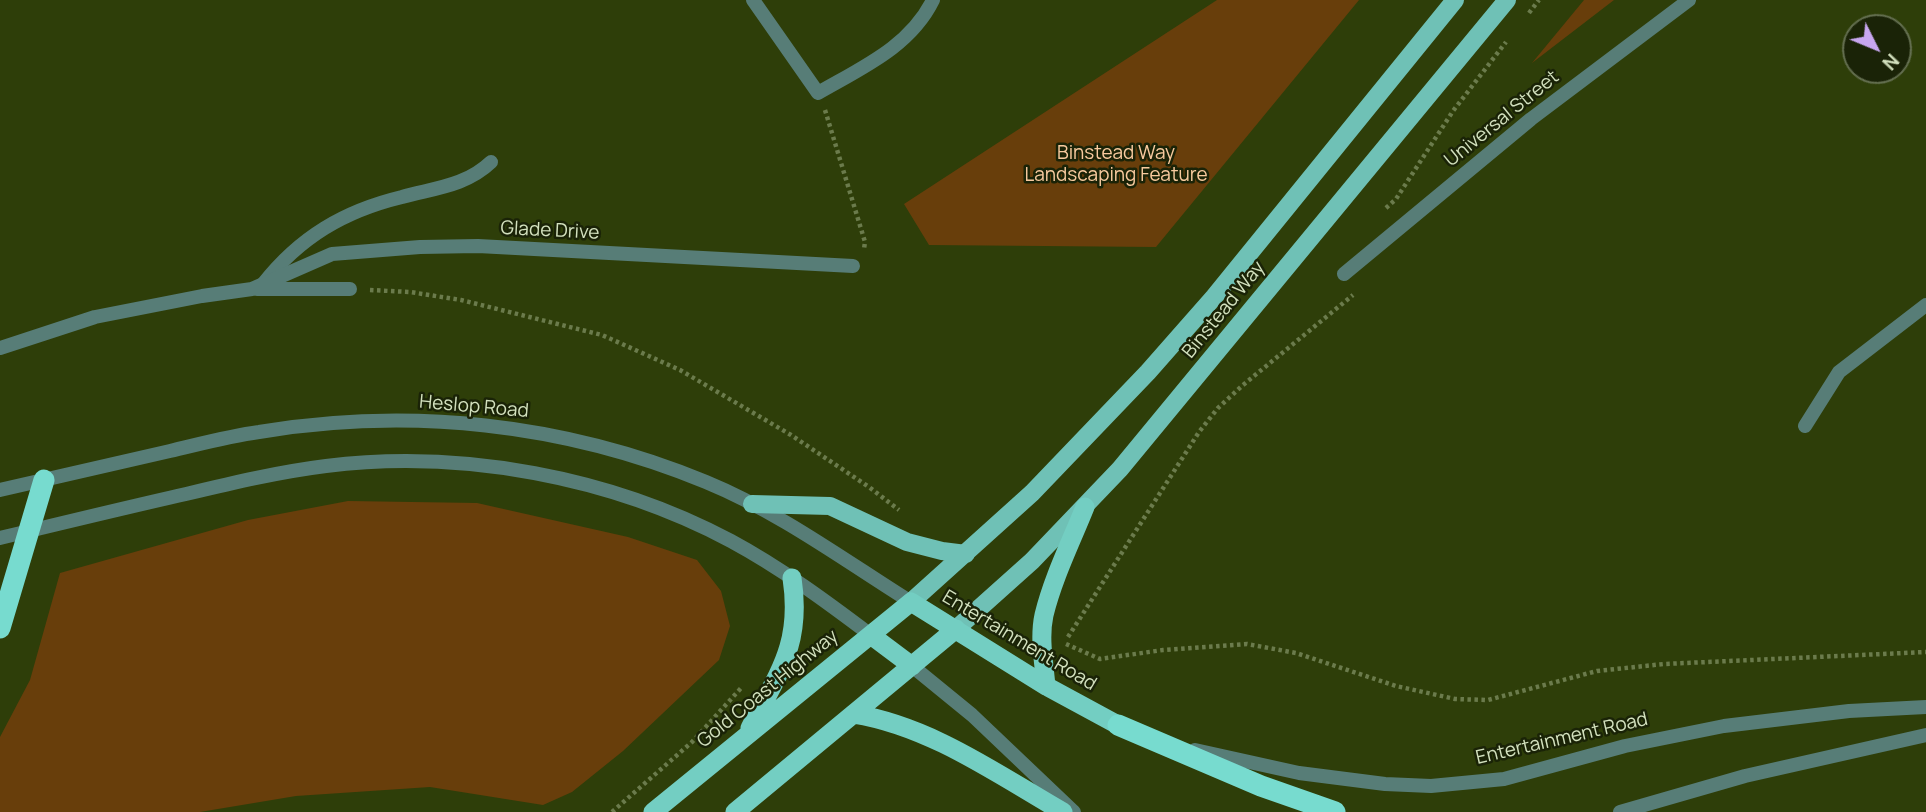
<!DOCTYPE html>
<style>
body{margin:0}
#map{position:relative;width:1926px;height:812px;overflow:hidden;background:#2e3e09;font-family:Manrope,sans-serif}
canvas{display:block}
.north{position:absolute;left:1842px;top:14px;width:70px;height:70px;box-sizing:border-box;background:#1a2307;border:2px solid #646f50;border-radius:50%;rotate:133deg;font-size:19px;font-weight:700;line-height:28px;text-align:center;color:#d3e1be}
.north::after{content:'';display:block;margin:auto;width:24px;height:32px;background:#c7a6ef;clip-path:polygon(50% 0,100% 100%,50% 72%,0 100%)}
</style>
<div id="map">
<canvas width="1926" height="812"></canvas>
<div class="north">N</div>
</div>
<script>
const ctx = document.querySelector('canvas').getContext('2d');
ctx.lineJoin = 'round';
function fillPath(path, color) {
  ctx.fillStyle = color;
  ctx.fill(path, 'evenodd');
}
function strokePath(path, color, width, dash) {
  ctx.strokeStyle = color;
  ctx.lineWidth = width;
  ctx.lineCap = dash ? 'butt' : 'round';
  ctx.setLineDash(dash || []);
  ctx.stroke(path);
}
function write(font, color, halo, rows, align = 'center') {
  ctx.font = font + ' Manrope,sans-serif';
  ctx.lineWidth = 5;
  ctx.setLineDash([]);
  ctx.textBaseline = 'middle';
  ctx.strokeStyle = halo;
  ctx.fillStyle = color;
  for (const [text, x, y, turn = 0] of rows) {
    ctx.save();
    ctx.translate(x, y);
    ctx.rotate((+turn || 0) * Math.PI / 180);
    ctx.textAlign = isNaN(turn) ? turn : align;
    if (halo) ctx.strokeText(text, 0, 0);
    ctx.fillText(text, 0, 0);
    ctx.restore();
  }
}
fillPath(new Path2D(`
 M1217,0H1359L1156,247L929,245L904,204Z
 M1584,0H1614L1532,63Z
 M348,501L477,503L628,537L697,560L721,591L730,626L719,660L623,751L572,792L543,805L430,787L296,796L200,812H0V737L30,680L60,573L248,520Z`), '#683e0b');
strokePath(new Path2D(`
 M1529,13L1539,0
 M825,110L865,242L864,249
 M1386,208L1396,199L1453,111L1506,42
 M370,290L410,292L461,300L602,335L680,370L791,435L869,487L899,510
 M1068,637L1199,432L1218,408L1243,385L1353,295
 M1066,644L1100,659L1163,650L1247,644L1296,653L1396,686L1455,699L1488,700L1597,671L1664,664L1926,652
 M612,812L692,742L742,687`), '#6b7b4c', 4.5, [3.5, 3.5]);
strokePath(new Path2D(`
 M263,284C300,237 344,211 402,197C434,188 466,186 491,162`), '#577d77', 14);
strokePath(new Path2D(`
 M753,0L818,93C861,68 910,47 933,0
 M1344,274L1531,119L1689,0
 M257,289H350
 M0,348L95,317L202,296L252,289L332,254L420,247L478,246L853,266
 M1805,426L1839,372L1926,305`), '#577d77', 14);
strokePath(new Path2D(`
 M0,490C57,477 114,464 170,451C200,444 229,436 259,432C410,407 563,423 706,482C779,512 844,560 911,602
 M0,538C62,523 124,508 186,494C232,483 278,472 326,466C462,449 611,477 731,541C781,568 827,602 872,636
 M912,666L972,715L1074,812
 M1195,750L1299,773L1385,784L1431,786L1504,779L1625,746L1724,726L1849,711L1926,707
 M1620,812L1745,776L1926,735`), '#577d77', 14);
strokePath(new Path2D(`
 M752,504L830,506L907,542L942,551L966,554
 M911,602L1032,493L1148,372L1214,297L1455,0
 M956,629L1032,561L1120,469L1507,0`), '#6fc1b6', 18);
strokePath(new Path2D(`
 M872,636L912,666
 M1046,686C1044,663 1039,638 1044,615C1053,578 1071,542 1085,507
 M854,714C930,726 997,774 1063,812
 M750,728C779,672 802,644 792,578
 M653,812L911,602L1046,686L1118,725
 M735,812L956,629`), '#73cec2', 19);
strokePath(new Path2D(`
 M0,628L44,480
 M1118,725L1261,786L1335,812`), '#77dbcf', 21);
write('19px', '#d3e1be', '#1a2307', [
 ["Universal Street",1502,119,-39],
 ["Glade Drive",550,231,3],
 ["Binstead Way",1224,310,-51],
 ["Heslop Road",474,407,5],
 ["Entertainment Road",1019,641,31],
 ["Gold Coast Highway",768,689,-39],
 ["Entertainment Road",1562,739,-13]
]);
write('19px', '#f8ca9e', '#1a2307', [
 ["Binstead Way",1116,154],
 ["Landscaping Feature",1116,176]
]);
</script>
